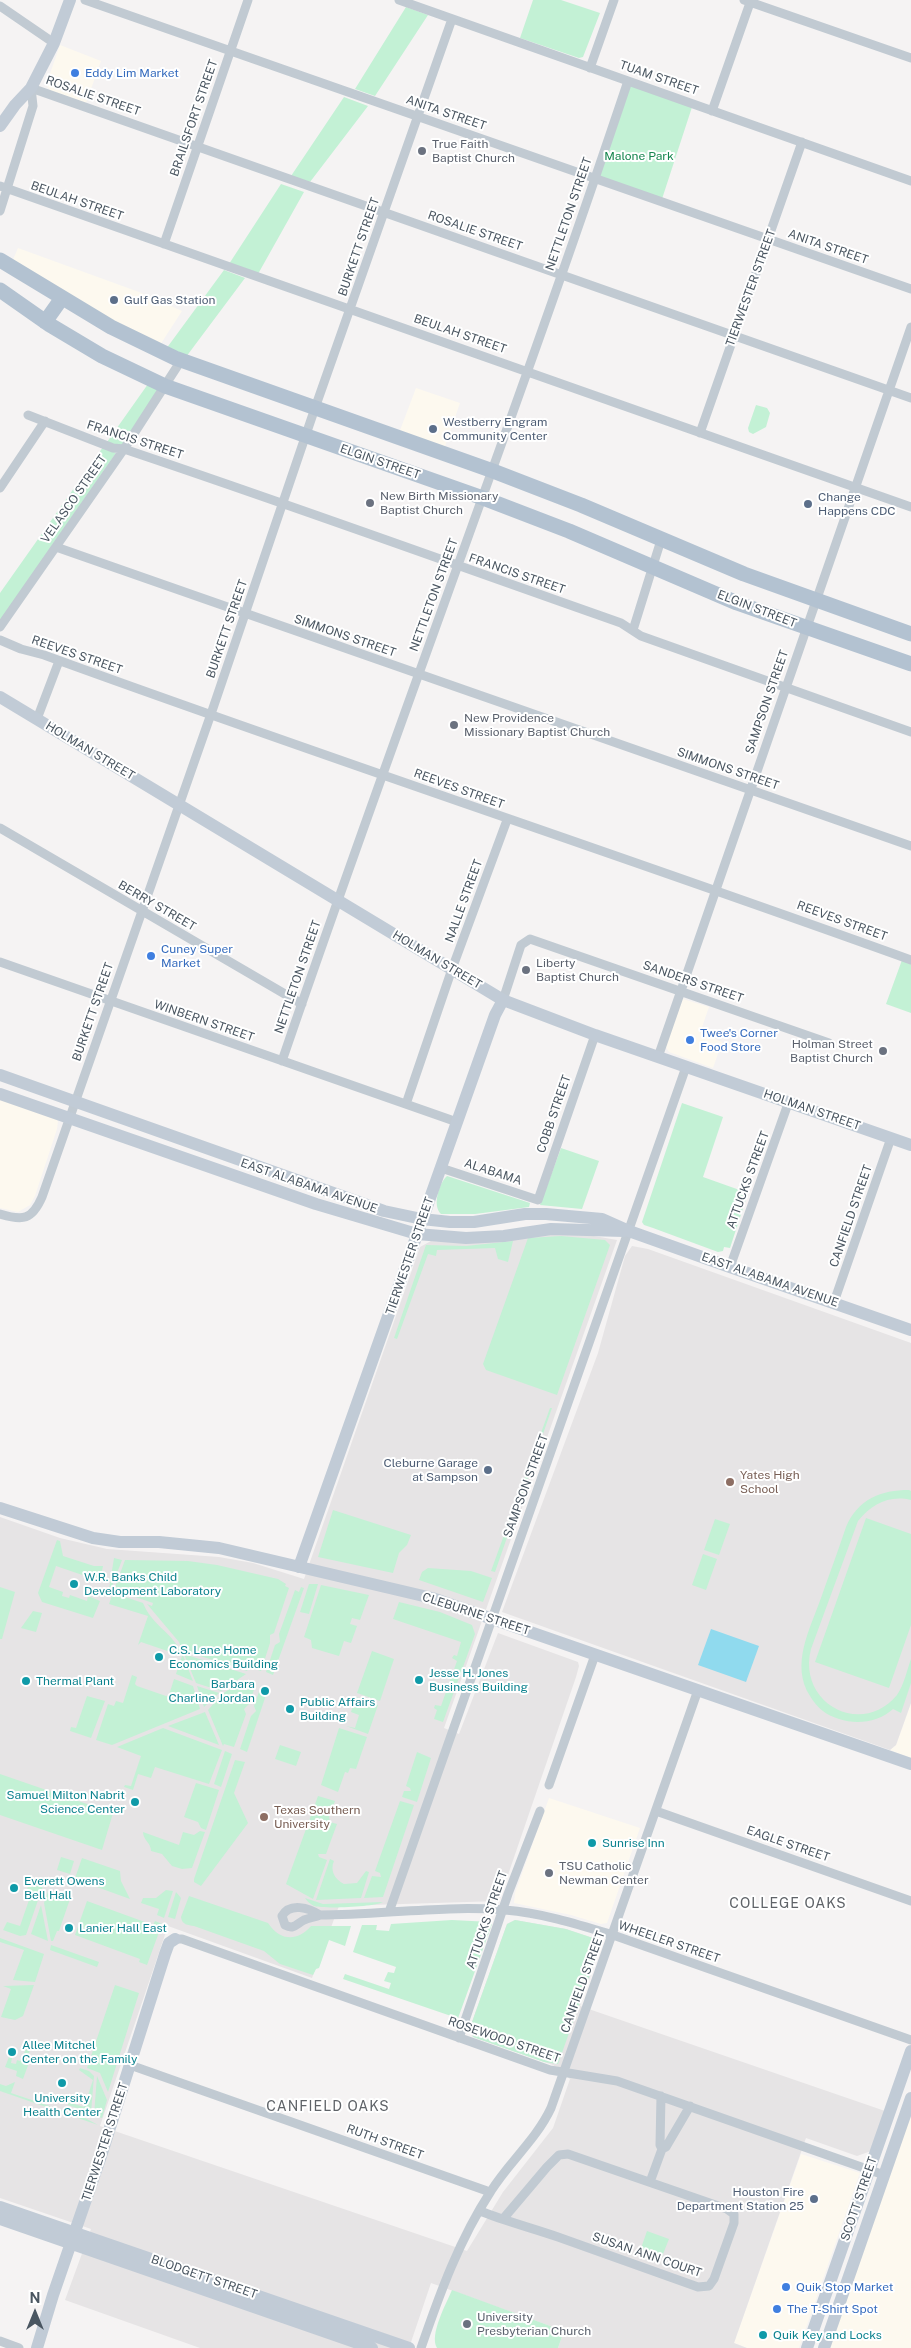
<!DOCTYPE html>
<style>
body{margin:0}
#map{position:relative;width:911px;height:2348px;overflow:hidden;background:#f5f3f3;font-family:"Public Sans",sans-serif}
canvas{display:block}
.north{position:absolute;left:10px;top:2288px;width:50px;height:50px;-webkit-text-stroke:4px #fff;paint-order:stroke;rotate:0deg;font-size:14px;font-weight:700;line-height:20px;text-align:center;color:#4a5661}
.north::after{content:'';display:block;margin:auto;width:18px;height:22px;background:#4a5661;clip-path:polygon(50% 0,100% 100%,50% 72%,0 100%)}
</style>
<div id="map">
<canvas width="911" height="2348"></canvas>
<div class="north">N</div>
</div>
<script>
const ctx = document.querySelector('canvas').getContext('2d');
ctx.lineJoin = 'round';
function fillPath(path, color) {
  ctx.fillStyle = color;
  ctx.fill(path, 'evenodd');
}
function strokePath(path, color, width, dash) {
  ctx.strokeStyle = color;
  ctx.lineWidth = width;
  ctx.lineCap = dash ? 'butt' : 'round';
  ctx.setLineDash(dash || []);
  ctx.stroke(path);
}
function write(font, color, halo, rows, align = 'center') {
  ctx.font = font + ' "Public Sans",sans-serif';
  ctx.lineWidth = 4;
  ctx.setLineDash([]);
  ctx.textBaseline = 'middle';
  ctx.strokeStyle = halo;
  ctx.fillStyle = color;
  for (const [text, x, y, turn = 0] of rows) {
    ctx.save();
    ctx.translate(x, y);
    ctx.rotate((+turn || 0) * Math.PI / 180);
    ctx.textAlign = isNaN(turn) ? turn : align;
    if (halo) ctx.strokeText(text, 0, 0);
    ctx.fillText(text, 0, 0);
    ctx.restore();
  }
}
fillPath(new Path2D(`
 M60,45L101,61L86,103L52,92L46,85Z
 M18,248L139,292L182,311L160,345L117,326L12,262Z
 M416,388L460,403L444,449L399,433Z
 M683,999L709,1007L700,1033L722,1042L713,1068L669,1052L667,1049L665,1044Z
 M0,1098L52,1117L58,1121L57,1129L35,1196L30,1205L18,1212L0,1208Z
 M911,1703V1758L890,1750L896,1745Z
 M549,1798L640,1828L607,1923L601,1924L571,1915L514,1903L515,1893Z
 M911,2111V2348H828Z
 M801,2154L860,2173L799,2348H747L734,2343Z`), '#fdf9ef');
fillPath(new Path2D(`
 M577,1233L617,1240L444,1728L459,1734L498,1633L578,1662L579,1666L576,1677L499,1901L339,1906L312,1978L168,1926L100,2126L467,2251L503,2192L553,2128L570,2079L553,2065L473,2037L470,2033L472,2022L507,1924L515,1920L566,1929L599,1940L600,1948L580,2006L885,2111L871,2151L857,2156L806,2138L734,2343L747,2348H558L564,2331L431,2283L409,2348H200L65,2300L91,2229L0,2198V1517L60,1538L107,1549L219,1557L253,1563L304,1579L420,1247L431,1241L466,1243L537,1234Z
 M632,1246L648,1249L911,1343V1703L896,1745L890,1750L502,1612L598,1353L625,1256Z`), '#e6e4e5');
fillPath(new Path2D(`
 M533,0H561L600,13L583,57L579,58L520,38Z
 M406,7L428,15L375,96L355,89Z
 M628,81L693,104L661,202L595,179Z
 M344,97L368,106L310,182L291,176Z
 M281,184L304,192L258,274L229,264Z
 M224,270L245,278L186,357L166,349Z
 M148,384L160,389L121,446L107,442Z
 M756,405L767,408L770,413L766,427L753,434L749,432L748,428Z
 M103,447L116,453L0,621V593Z
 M902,960L911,963V1013L886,1004Z
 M682,1103L723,1117L703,1177L748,1193L730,1248L724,1247L723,1251L718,1252L653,1228L644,1225L642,1222Z
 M561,1148L599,1161L582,1209L540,1205Z
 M447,1176L530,1203L529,1207L475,1214H441C432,1206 439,1183 447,1176Z
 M561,1236L605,1240L610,1245L557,1395L486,1370L483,1364L528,1238Z
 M513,1241L508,1262L498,1259L495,1248L437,1250L436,1256L428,1254L397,1339L394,1338L426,1245L466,1246Z
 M550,1408H552L495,1572L491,1571Z
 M909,1490L911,1491V1500C889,1495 872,1504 858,1521L811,1649C797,1703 861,1738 897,1695C904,1685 907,1670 911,1659V1683L901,1713L893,1709C879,1722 857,1725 839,1719C826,1715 817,1708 810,1696C790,1665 810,1629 821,1598C829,1575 838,1551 846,1527C858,1499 881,1490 909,1490Z
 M333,1510L411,1535L407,1545L399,1553L393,1573L318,1557Z
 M866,1518L911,1534V1625L889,1688L815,1662Z
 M715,1519L730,1524L719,1555L704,1550Z
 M57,1540L60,1541L63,1556L94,1566H103L100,1581L56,1566L49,1587L63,1592L62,1596L69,1598L70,1595L87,1601L88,1596L100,1601L93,1618L42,1602L38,1593Z
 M703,1554L717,1559L706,1590L692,1585Z
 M114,1558L122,1560L111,1589H109Z
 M125,1560L188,1561L217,1565L278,1579L286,1584L285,1586L289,1588L274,1633L270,1635V1643L261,1671L249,1667L247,1671L182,1650L179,1642L147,1604L152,1606L153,1603L114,1590Z
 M428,1568L471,1571L492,1578L483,1602L419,1580L422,1572Z
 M309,1584H318L309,1614L300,1612Z
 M321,1585L369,1595L360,1620L352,1618L350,1624L357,1626L351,1643L344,1641L339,1656L312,1648L311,1640L304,1637Z
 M0,1587L15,1592L2,1639H0Z
 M301,1587L304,1588L273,1675L266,1672L275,1645L280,1642L279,1634L295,1590L299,1592Z
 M113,1593L143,1603C152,1624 165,1628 177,1645C184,1655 188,1669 193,1681L176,1674L182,1656L141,1642L138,1645L148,1616L109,1604Z
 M399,1602L440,1612L472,1625L475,1634L443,1722L434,1719L437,1710L434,1708L435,1705L441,1706L457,1661L452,1658L454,1655L457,1656L461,1642L393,1619Z
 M33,1611L42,1613L36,1632L21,1628Z
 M372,1651L394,1659L380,1701L357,1693Z
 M184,1654L246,1674L221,1691L196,1683Z
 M132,1675L137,1677L135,1684L137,1686L166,1696L169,1695L174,1679L193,1686L200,1709L112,1745L96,1740L108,1704L114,1706L116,1701L123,1703Z
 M244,1680L256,1684L249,1704L244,1709L246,1714L234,1747L224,1744L223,1746L208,1710L222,1694Z
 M197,1686L219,1693L204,1707Z
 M261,1686L268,1689L247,1752L240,1749L251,1716L256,1711L254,1706Z
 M87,1696L105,1701L91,1738L70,1731L71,1727L76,1728Z
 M356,1697L378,1705L368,1734L346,1726L355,1728L359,1715L351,1712Z
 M205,1712L219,1745L168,1726Z
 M163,1728L222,1750L209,1784L155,1767L151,1778L138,1774L133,1790L124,1787L125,1785L131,1786L141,1756L117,1747Z
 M339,1728L367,1737L356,1769L350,1768L348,1773L345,1772L338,1792L321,1785Z
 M280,1745L301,1752L296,1766L275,1759Z
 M225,1751L232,1754L221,1787L214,1784Z
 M417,1752L431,1758L417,1802L402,1797L404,1791H411L410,1788L406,1786Z
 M235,1760L245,1762L234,1793L248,1823L201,1886L194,1882V1879Z
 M0,1774L113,1813L102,1850L0,1815Z
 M196,1783L219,1790L206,1830L201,1828L198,1822L184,1817Z
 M318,1796L335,1801L329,1817L330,1822L337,1824L326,1854H318L319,1857L327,1860L313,1899L286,1884Z
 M400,1801L414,1805L383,1897L364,1898L372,1876L381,1877L380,1873L375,1871Z
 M200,1831L205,1832L192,1868L182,1869L172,1866L162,1854L151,1851C151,1843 143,1840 143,1832L179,1845L183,1832L194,1835Z
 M61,1857L74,1861L70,1874L57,1870Z
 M82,1858L120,1871L121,1881L130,1899L83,1882L81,1886L73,1884Z
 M330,1859L334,1861C330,1870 334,1879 344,1884L357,1883L366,1871L369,1872L361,1898L316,1900Z
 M31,1878L44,1883L26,1935L20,1936L3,1930L7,1922L20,1926L29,1900L24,1898Z
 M49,1889L70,1899L59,1931H57L53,1941H51L44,1903Z
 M166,1890L173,1891L164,1918L157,1915L159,1909L141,1903L143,1898H156Z
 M176,1892L181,1898L175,1919L168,1917Z
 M189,1896L268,1923C280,1941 297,1942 311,1926H351L345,1946L329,1940L319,1968L316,1969L313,1975L280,1964L264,1951L194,1926C188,1925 182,1925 181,1917Z
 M305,1898L323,1904L383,1902C375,1907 324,1909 314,1906C310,1904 307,1901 305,1898Z
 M87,1901L153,1925L155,1921L162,1924L147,1965L139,1962L140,1959L75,1935Z
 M41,1905L48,1941L31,1934Z
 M452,1920L491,1922L492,1924L457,2021L454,2017L343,1979L345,1974L389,1989L391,1983L384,1981L388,1972L394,1973L396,1967L353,1952L362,1925H377L376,1930L389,1931L391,1924Z
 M515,1920L566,1929L599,1940L601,1943L558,2064L544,2062L473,2037L470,2028L472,2022L507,1924Z
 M0,1938L44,1954L35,1982L13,1980L24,1950L0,1942Z
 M51,1945L99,1962L97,1967L50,1950Z
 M34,1985L23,2016L15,2020L1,2017L11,1989L3,1986Z
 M115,1985L139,1993L108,2092L100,2073L87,2068Z
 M26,2049L30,2050L27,2059L30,2060L23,2079L16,2076L17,2071L5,2067L9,2057L12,2058L11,2063L16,2064L17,2060L20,2061Z
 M80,2068L89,2071L94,2076L91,2113L68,2105V2102L84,2107L93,2080L79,2070Z
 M97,2076L107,2100L102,2118L94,2115Z
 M15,2082L11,2093L85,2118L98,2125L0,2091V2084L6,2086Z
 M647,2231L669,2239L661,2259L640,2251Z
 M452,2290L564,2331L558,2348H437C429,2335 446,2304 452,2290Z`), '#c3f1d5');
fillPath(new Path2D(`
 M711,1629L759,1646L746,1682L698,1665Z`), '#90daee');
strokePath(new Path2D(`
 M85,0L911,289
 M399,0L911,181
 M744,0L911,58
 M0,6L54,43
 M590,68L614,0
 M712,111L751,0
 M0,186L911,507
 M0,211L33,106L31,88L911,398
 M164,244L248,0
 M28,415L113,448L124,449C291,505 456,565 621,623L641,636L911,732
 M700,433L802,142
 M0,488L45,421
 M56,547L911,846
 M0,627L124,449L182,359
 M633,630L661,540
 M0,640L21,649L44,655C332,760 623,856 911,960
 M37,719L59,661
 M0,828L302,1004
 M0,962L457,1122
 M503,1000L521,945L530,939L829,1043
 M658,1057L911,327
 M282,1061C394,733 518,410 628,81
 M406,1104L452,969L507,820
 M441,1168L538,1200L595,1035
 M0,1214C23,1221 32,1220 42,1197L211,714L315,408L452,19
 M730,1267L789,1101
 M834,1302L891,1138
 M549,1785L595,1655
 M656,1811L911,1901
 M389,1912L686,1067
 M320,1915C309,1908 290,1902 282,1916L285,1925C294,1930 296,1924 304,1920C309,1918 315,1917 320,1915C381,1915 443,1905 505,1910C542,1913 577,1924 613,1935L911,2040
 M175,1939H182L550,2070L617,2081L884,2175
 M459,2038L508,1894L540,1811
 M130,2065L490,2192
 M662,2149L666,2147L690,2106
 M650,2182L662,2149L660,2145L661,2096
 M480,2211C505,2221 532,2228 558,2237L698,2287L709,2286L714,2279L734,2223V2214L727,2209L568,2154L559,2155L547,2167L503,2219
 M0,2341L19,2348
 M421,2348C440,2293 459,2240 491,2191C509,2162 536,2140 551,2108L698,1690`), '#c1cad2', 9);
strokePath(new Path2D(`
 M0,126L15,105L31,88L54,43L70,0
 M0,697L503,1000L595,1035L911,1145
 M0,1075L384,1211L422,1219L450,1222H474L525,1214H546L602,1219L629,1231L730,1267L911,1330
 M0,1094L316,1204L417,1234L466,1238L504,1236L551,1229L624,1231
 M0,1508L93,1538L120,1542H159L219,1548L432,1598L911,1764
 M299,1567L495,1015L503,1000
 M0,2207L409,2348
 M0,2219L372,2348
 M37,2348L53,2295L101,2156L165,1954L169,1943L175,1939
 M807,2348L911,2051
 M824,2348L911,2098`), '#c1cbd6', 12);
strokePath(new Path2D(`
 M0,260L111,327L175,358L493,471L581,505L744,574L911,634
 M0,290L50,325L102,356L165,386L483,498L569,531L737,603L911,664
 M45,322L62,298`), '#b3c2d1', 15);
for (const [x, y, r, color] of [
 [75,73,5,"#3f7fe0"],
 [422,151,5,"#6b7280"],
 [114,300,5,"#5c6f8a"],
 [433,429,5,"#5c6f8a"],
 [370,503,5,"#6b7280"],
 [808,504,5,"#5c6f8a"],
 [454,725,5,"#6b7280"],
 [151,956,5,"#3f7fe0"],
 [526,970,5,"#6b7280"],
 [690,1040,5,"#3f7fe0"],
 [883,1051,5,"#6b7280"],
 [488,1470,5,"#5c6f8a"],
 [730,1482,5,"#8d6e63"],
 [74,1584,5,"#0f9aa8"],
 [159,1657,5,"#0f9aa8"],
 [419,1680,5,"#0f9aa8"],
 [26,1681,5,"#0f9aa8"],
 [265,1691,5,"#0f9aa8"],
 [290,1709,5,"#0f9aa8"],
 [135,1802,5,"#0f9aa8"],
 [264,1817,5,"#8d6e63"],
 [592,1843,5,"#0f9aa8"],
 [549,1873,5,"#6b7280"],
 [14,1888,5,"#0f9aa8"],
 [69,1928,5,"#0f9aa8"],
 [12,2052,5,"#0f9aa8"],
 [62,2083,5,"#0f9aa8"],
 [814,2199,5,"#5c6f8a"],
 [786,2287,5,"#3f7fe0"],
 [777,2309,5,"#3f7fe0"],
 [467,2324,5,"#6b7280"],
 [763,2335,5,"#0f9aa8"]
]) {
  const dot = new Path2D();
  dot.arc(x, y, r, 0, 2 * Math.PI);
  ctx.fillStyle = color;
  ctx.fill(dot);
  strokePath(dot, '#fff', 2);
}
write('12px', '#366cbe', '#fff', [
 ["Eddy Lim Market",85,73],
 ["Cuney Super",161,949],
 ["Market",161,963],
 ["Twee's Corner",700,1033],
 ["Food Store",700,1047],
 ["Quik Stop Market",796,2287],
 ["The T-Shirt Spot",787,2309]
], 'left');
write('12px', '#4a5661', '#fff', [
 ["TUAM STREET",659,78,19],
 ["ROSALIE STREET",93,96,19],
 ["ANITA STREET",446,113,19],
 ["BRAILSFORT STREET",194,118,-71],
 ["BEULAH STREET",77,201,19],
 ["NETTLETON STREET",569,214,-71],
 ["ROSALIE STREET",475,231,19],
 ["BURKETT STREET",359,247,-71],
 ["ANITA STREET",828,247,19],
 ["TIERWESTER STREET",751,288,-70],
 ["BEULAH STREET",460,334,19],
 ["FRANCIS STREET",135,440,18],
 ["ELGIN STREET",380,462,19],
 ["VELASCO STREET",74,499,-55],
 ["FRANCIS STREET",517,574,19],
 ["NETTLETON STREET",434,595,-70],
 ["ELGIN STREET",757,609,21],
 ["BURKETT STREET",227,629,-71],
 ["SIMMONS STREET",345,636,19],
 ["REEVES STREET",77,655,19],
 ["SAMPSON STREET",767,702,-71],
 ["HOLMAN STREET",90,751,31],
 ["SIMMONS STREET",728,769,19],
 ["REEVES STREET",459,789,20],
 ["NALLE STREET",464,901,-70],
 ["BERRY STREET",157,906,30],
 ["REEVES STREET",842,921,20],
 ["HOLMAN STREET",437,960,31],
 ["NETTLETON STREET",298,977,-71],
 ["SANDERS STREET",693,982,19],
 ["BURKETT STREET",93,1012,-71],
 ["WINBERN STREET",204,1021,19],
 ["HOLMAN STREET",812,1110,19],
 ["COBB STREET",554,1114,-71],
 ["ALABAMA",493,1172,18],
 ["ATTUCKS STREET",748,1180,-70],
 ["EAST ALABAMA AVENUE",309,1186,19],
 ["CANFIELD STREET",851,1216,-71],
 ["TIERWESTER STREET",410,1256,-71],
 ["EAST ALABAMA AVENUE",770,1280,19],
 ["SAMPSON STREET",526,1486,-70],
 ["CLEBURNE STREET",476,1614,18],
 ["EAGLE STREET",788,1844,19],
 ["ATTUCKS STREET",487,1920,-71],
 ["WHEELER STREET",669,1942,19],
 ["CANFIELD STREET",583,1982,-70],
 ["ROSEWOOD STREET",504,2040,19],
 ["TIERWESTER STREET",105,2142,-72],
 ["RUTH STREET",385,2142,20],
 ["SCOTT STREET",859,2199,-71],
 ["SUSAN ANN COURT",647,2255,19],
 ["BLODGETT STREET",204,2277,19]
]);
write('12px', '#5b616d', '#fff', [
 ["True Faith",432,144],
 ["Baptist Church",432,158],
 ["New Birth Missionary",380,496],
 ["Baptist Church",380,510],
 ["New Providence",464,718],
 ["Missionary Baptist Church",464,732],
 ["Liberty",536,963],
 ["Baptist Church",536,977],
 ["Holman Street",873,1044,"right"],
 ["Baptist Church",873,1058,"right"],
 ["TSU Catholic",559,1866],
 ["Newman Center",559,1880],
 ["University",477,2317],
 ["Presbyterian Church",477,2331]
], 'left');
write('12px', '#17864f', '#fff', [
 ["Malone Park",639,156]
]);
write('12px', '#4e5e75', '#fff', [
 ["Gulf Gas Station",124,300],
 ["Westberry Engram",443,422],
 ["Community Center",443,436],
 ["Change",818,497],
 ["Happens CDC",818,511],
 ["Cleburne Garage",478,1463,"right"],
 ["at Sampson",478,1477,"right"],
 ["Houston Fire",804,2192,"right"],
 ["Department Station 25",804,2206,"right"]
], 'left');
write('12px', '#785e54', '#fff', [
 ["Yates High",740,1475],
 ["School",740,1489],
 ["Texas Southern",274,1810],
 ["University",274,1824]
], 'left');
write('12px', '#0d838f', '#fff', [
 ["W.R. Banks Child",84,1577],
 ["Development Laboratory",84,1591],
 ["C.S. Lane Home",169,1650],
 ["Economics Building",169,1664],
 ["Jesse H. Jones",429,1673],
 ["Business Building",429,1687],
 ["Thermal Plant",36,1681],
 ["Barbara",255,1684,"right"],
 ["Charline Jordan",255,1698,"right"],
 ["Public Affairs",300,1702],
 ["Building",300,1716],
 ["Samuel Milton Nabrit",125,1795,"right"],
 ["Science Center",125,1809,"right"],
 ["Sunrise Inn",602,1843],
 ["Everett Owens",24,1881],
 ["Bell Hall",24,1895],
 ["Lanier Hall East",79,1928],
 ["Allee Mitchel",22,2045],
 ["Center on the Family",22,2059],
 ["University",62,2098,"center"],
 ["Health Center",62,2112,"center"],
 ["Quik Key and Locks",773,2335]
], 'left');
ctx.letterSpacing = '1px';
write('14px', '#5f6368', '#fff', [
 ["COLLEGE OAKS",788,1904],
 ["CANFIELD OAKS",328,2107]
]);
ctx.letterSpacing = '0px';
</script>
